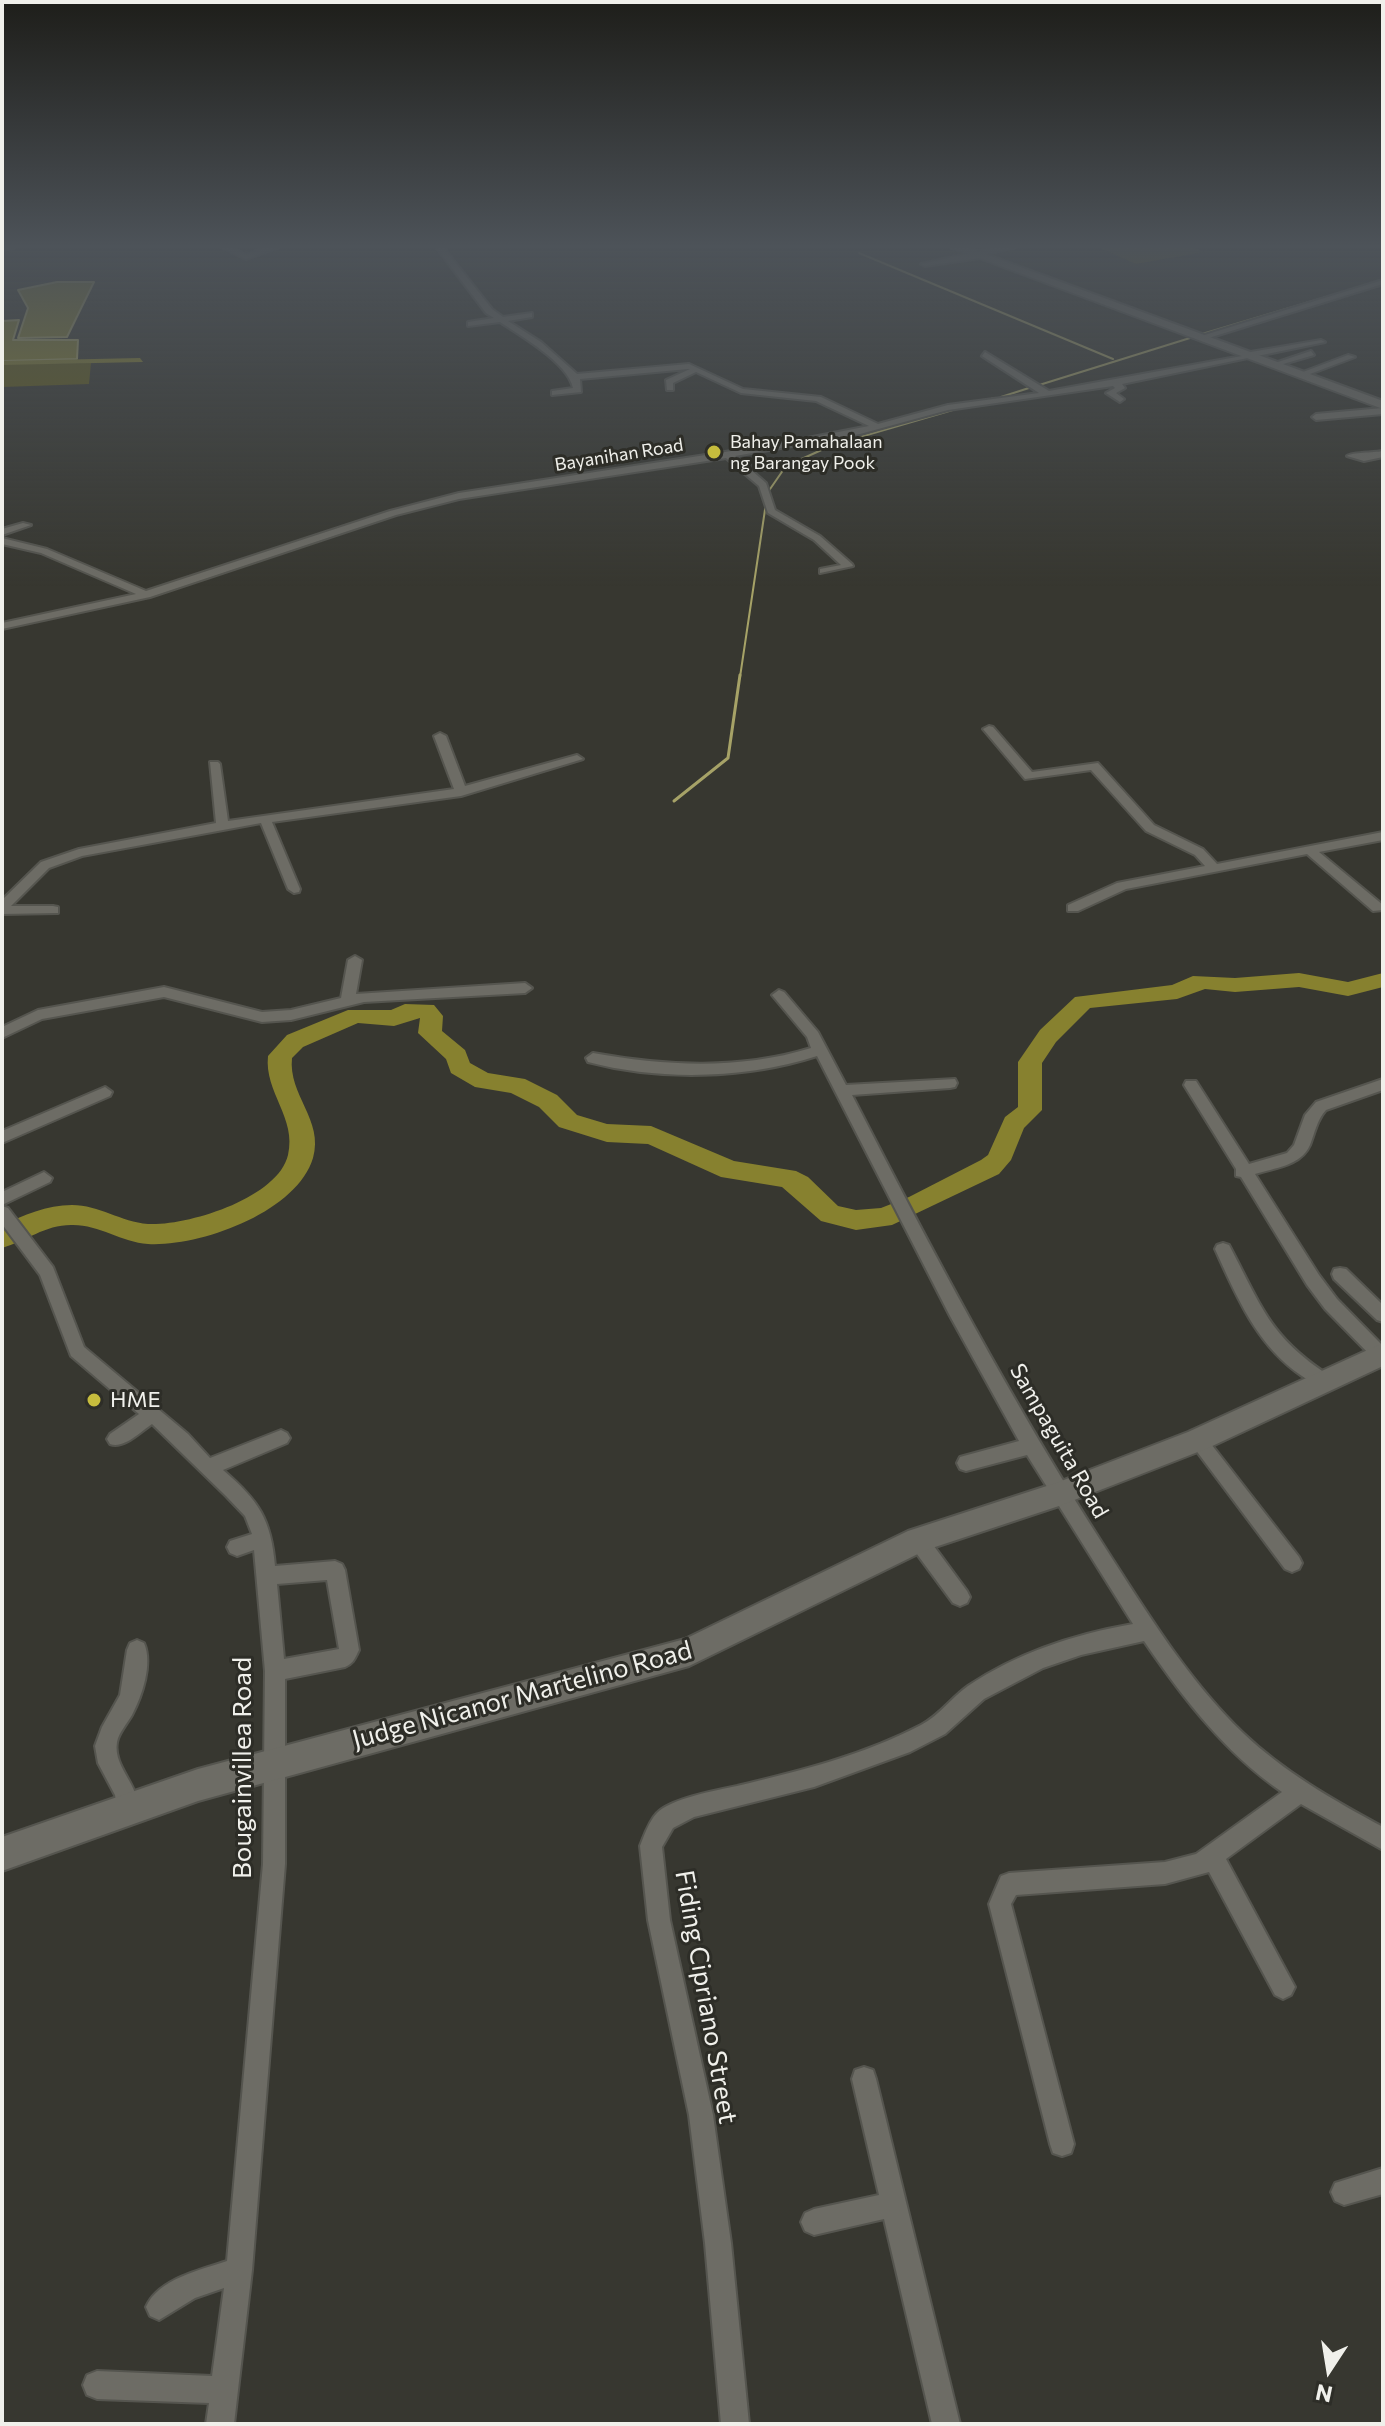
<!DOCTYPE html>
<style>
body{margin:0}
#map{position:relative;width:1385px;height:2426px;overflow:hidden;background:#373730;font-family:Commissioner,sans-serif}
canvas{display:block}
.frame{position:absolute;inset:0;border:4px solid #f0f0eb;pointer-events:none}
.north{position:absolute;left:1289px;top:2330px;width:80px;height:80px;-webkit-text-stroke:6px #2d2d27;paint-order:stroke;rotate:192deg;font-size:22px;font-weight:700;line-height:32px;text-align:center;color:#f0f0eb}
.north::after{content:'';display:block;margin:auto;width:28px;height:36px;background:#f0f0eb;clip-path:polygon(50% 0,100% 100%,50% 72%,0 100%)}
</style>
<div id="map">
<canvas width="1385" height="2426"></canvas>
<div class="frame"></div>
<div class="north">N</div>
</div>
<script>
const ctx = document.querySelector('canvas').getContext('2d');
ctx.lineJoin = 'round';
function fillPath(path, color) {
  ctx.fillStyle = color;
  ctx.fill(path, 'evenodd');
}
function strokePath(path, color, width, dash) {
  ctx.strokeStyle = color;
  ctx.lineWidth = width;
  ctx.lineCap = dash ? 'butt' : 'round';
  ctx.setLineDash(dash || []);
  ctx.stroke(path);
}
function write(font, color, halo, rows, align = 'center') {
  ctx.font = font + ' Commissioner,sans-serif';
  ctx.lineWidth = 6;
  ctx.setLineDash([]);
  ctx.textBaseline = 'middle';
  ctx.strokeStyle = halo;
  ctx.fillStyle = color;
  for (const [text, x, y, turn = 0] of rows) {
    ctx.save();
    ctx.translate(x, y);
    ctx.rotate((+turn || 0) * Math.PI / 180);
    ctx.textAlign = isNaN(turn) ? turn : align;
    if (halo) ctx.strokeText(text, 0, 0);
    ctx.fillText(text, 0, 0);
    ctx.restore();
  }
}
fillPath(new Path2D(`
 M1098,247H1192L1204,252L1136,264Z
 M91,363L89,384L2,387V364Z`), '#615b19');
const water = new Path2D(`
 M57,282H94L67,337L18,338L28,308L18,290Z
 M19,320L13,340H78L77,359L2,361V321Z`);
fillPath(water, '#87812f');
strokePath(water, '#a6a267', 2);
strokePath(new Path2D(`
 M859,253L1113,359
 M1202,334L1383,280
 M1036,386L1190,338
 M1001,397L1032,387
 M982,401L995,398
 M843,442L963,407
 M768,492L786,466L837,443
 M740,677L766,503`), '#a6a267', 2);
strokePath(new Path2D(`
 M674,801L728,758L740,675`), '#a6a267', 3);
fillPath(new Path2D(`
 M140,358L143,362L2,365V361Z`), '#87812f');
fillPath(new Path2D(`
 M1299,973L1348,982L1383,973V987L1348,996L1299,987L1235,992L1205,989L1177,999L1090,1008L1056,1042L1042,1063V1110L1024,1128L1011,1160L999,1174L892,1225L856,1230L821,1221L782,1187L721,1177L648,1144L607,1142L559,1127L539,1107L511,1093L475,1087L451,1073L446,1059L418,1033L420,1018L394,1026L358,1023L303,1047L292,1058C288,1095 324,1120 313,1158C297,1212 200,1247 148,1244C121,1242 98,1224 71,1225C45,1225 26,1241 2,1248V1226C23,1215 47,1205 72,1205C99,1205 121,1222 148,1224C188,1226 278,1198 288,1155C297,1118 264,1092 268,1056L287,1035L348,1010H391L405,1004L434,1005L443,1016L442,1031L465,1050L470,1063L488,1073L525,1079L557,1095L577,1115L607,1124L651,1126L734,1161L796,1171L808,1177L838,1206L856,1210L881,1208L909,1197L981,1160L988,1155L1005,1117L1018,1107V1062L1040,1030L1075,997L1172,985L1193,976L1235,978Z`), '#87812f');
const street = new Path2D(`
 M2,247H15L2,251Z
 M221,247H231L246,255L268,247H279L246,259Z
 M436,247H443L492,309L503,317L532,313V317L508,321L541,342L577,374L689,364L743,389L821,397L878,424L948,405L1039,393L982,356L985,352L1049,391L1242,356L1245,353L1321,340L1325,342L1122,384L1125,388L1116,393L1124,399L1120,402L1106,393L1115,388L1113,386L948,410L860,434L735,456L766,483L775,510L820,536L852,564L853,566L820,573V569L841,565L814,540L768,513L759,486L726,458L459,499L396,515L150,597L2,629V623L136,594L41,553L2,544V538L47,549L146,591L390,511L459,493L777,444L869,426L816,401L741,393L696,372L673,383V390H667L666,380L690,369H688L580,379L581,392L552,395V391L573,388C568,363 521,336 500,322L468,326V322L494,318L486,313Z
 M999,247H1016L983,255L981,258L925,266L921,264Z
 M1383,280V284L1202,340L1195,338Z
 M1311,351L1314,355L1273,367L1269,365Z
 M1348,355L1355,357L1302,377L1295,375Z
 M1383,408V414L1316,420L1312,417L1316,414Z
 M1383,451V457L1364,461L1347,456C1352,452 1373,453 1383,451Z
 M23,523L31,525L2,535V529Z
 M989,726L993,727L1032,772L1098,763L1154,825L1203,849L1217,864L1383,832V840L1319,852L1383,905V910L1373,911L1307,854L1126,889L1078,911H1068V905L1117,883L1205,866L1195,855L1146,831L1091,770L1025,779L983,729Z
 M440,733L446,736L465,786L577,755L583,759L461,796L272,822L300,889L299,892L294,893L288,889L261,823L82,856L49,868L11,906H53L58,907V913L2,914V900L41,862L79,849L216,823L210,762H218L220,764L228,821L454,789L434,736Z
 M355,956L362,960L356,994L525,983L532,988L525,993L364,1002L291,1020L262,1022L164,997L42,1019L2,1038V1027L38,1010L164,987L262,1012L291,1010L341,998L348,960Z
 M779,990L784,992L818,1032L846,1085L955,1079L957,1083L955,1087L950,1088L852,1095C931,1249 1012,1403 1106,1549C1147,1613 1188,1680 1243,1733C1284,1772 1333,1800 1383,1827V1850L1301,1804L1226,1859L1295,1987L1291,1995L1283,1999L1275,1995L1209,1872L1165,1884L1016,1895L1011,1904L1074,2144L1071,2153L1062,2156L1053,2153L1050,2144L989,1904L1001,1876L1009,1873L1165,1862L1196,1854L1282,1792C1225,1753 1183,1698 1144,1641L1081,1655L1043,1668L984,1699L945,1734L910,1752L814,1787L694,1817L673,1828L662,1847L670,1920L713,2115L731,2243L749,2424H721L705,2243L689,2115L648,1920L640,1846C644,1836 649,1821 657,1813C670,1799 717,1790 737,1786C800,1771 864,1755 921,1725C940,1715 951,1698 968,1686C1017,1653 1075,1634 1133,1624L1027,1455L966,1471L960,1469L957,1463L960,1457L1019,1441L950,1316L817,1056C746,1079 660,1081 588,1062L586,1058L593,1053C665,1066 740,1070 811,1048L807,1037L772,995Z
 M1383,1079V1090L1326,1110C1317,1120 1315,1132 1310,1145C1301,1166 1274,1168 1255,1174L1319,1275L1337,1299L1383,1346L1381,1362L1375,1360L1325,1309L1307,1285L1241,1177L1236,1176V1169L1184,1085L1186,1081H1196L1249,1164L1287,1153L1294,1145L1305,1115L1316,1102Z
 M105,1087L112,1092L110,1096L2,1143V1131Z
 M44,1172L52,1178L50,1182L2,1205V1192Z
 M2,1206L8,1208L53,1267L84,1347L188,1434L210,1458L281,1430L287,1433L290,1438L287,1443L223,1470C259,1501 271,1519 275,1566L335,1561L342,1564L345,1570L359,1650C355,1658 354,1663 345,1667L285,1679V1864L252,2270L234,2424H206L209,2403L97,2399L87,2395L83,2385L87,2375L97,2371L212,2376L224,2288L195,2298L159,2320L150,2316L146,2307C158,2279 200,2270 227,2261L263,1864L265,1671L254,1550L237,1556L230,1553L227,1547L230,1541L252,1534L245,1516L226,1496L152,1424C140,1432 124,1449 110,1444L107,1439L110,1434L139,1414L71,1356L40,1275L2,1224ZM327,1580L339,1649L284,1659L277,1584Z
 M1223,1243L1229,1245C1261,1305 1269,1337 1330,1376L1333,1381L1330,1386C1319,1390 1312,1382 1302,1376C1257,1346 1237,1297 1215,1249L1217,1245Z
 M1340,1268L1346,1269L1383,1305V1322L1377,1320L1334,1279L1332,1274L1334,1269Z
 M1198,1432L1204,1435L1299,1557L1302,1563L1299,1569L1292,1572L1285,1569L1192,1445L1189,1440L1192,1435Z
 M918,1531L925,1534L967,1591L970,1597L967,1603L960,1606L953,1603L911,1546L908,1540L911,1534Z
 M137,1640L144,1643C153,1664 142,1696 132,1715C127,1724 119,1732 117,1742C112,1770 147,1789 135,1818L127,1821L119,1818L115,1795L98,1763L95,1746L102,1727L120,1695L127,1650L130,1643Z
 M864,2067L873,2070L876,2079L960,2424H932L884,2219L814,2235L805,2231L801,2222L805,2213L814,2209L879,2195L852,2079L855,2070Z
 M1383,2168V2194L1344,2205L1335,2201L1331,2192L1335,2183Z`);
const secondary = new Path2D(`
 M950,247H966L1383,401V409Z
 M1383,1343V1366L1208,1448L1059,1506L926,1550L689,1666L198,1801L2,1871V1837L198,1769L685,1639L908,1531L1056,1483L1188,1432Z`);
strokePath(street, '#55554f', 4);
strokePath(secondary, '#55554f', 4);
fillPath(street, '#6d6c65');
fillPath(secondary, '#6d6c65');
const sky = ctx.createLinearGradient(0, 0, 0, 587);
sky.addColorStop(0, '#1e1e1a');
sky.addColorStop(0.42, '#4d5359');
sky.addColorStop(1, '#4d535900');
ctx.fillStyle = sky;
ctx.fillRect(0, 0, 1385, 587);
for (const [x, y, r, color] of [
 [714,452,8,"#c6bc3d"],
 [94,1400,8,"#c6bc3d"]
]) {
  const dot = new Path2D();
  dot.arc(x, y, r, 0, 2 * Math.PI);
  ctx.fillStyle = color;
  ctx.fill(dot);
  strokePath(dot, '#2d2d27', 3);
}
write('18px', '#f0f0eb', '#2d2d27', [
 ["Bahay Pamahalaan",730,442],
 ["ng Barangay Pook",730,463]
], 'left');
write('18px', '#f0f0eb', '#2d2d27', [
 ["Bayanihan Road",619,455,-9]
]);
write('22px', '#f0f0eb', '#2d2d27', [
 ["HME",110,1400]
], 'left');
write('22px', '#f0f0eb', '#2d2d27', [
 ["Sampaguita Road",1059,1441,60]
]);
write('26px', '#f0f0eb', '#2d2d27', [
 ["Judge Nicanor Martelino Road",522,1695,-15],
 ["Bougainvillea Road",242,1768,-90],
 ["Fiding Cipriano Street",706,1997,80]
]);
</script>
